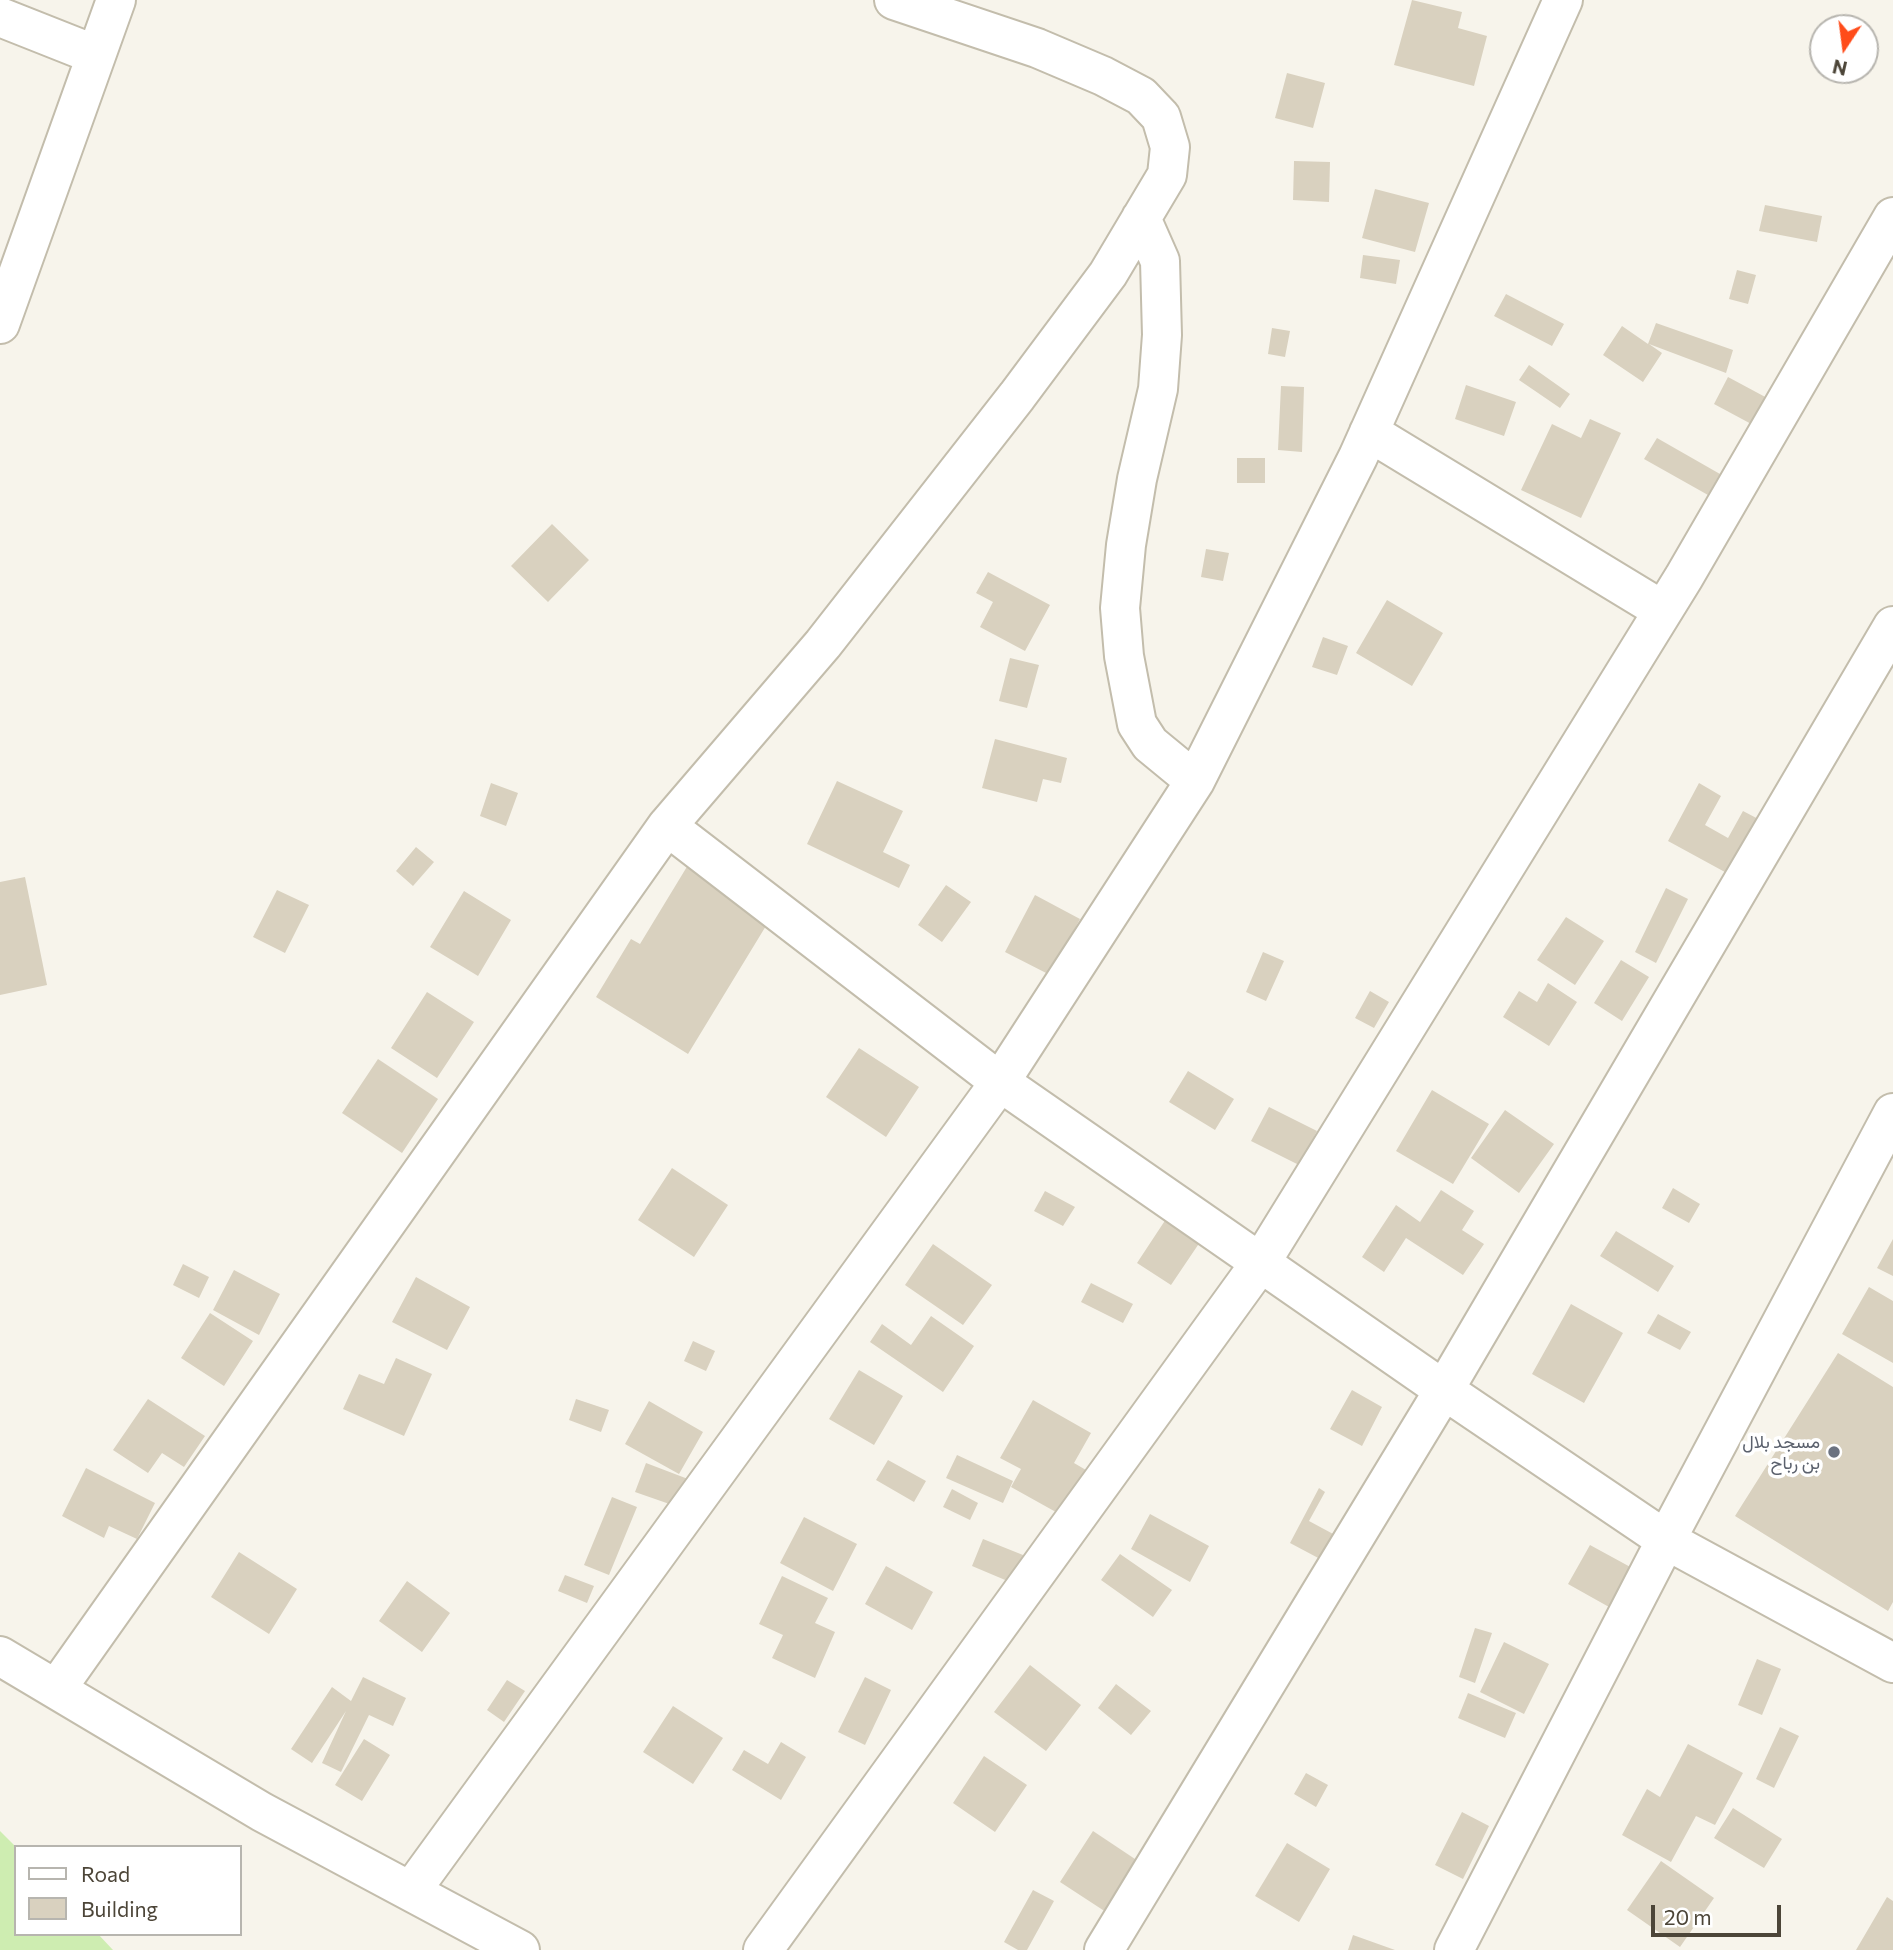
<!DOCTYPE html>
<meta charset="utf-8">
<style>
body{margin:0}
#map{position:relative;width:1893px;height:1950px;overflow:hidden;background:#f7f4eb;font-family:Commissioner,sans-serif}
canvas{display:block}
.legend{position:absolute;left:14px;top:1845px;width:228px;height:91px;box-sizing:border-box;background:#fff;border:2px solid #b7b5af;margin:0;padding:9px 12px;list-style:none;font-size:21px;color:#4c4538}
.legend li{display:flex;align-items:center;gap:14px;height:35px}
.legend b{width:35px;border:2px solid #b7b5af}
.north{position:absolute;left:1809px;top:14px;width:70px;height:70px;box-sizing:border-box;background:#fff;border:2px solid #b7b5af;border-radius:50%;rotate:193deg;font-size:19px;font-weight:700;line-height:28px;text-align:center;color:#4c4538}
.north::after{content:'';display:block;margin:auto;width:24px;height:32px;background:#ff4c1a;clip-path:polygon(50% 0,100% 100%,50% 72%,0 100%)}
.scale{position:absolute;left:1651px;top:1905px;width:130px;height:32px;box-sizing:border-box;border:4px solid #4c4538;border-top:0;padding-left:9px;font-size:21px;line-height:24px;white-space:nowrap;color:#4c4538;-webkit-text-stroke:5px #fff;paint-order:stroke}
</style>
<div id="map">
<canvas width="1893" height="1950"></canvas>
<ul class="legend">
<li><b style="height:9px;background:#fff"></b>Road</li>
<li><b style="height:19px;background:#d9d1bf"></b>Building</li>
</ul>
<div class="north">N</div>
<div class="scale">20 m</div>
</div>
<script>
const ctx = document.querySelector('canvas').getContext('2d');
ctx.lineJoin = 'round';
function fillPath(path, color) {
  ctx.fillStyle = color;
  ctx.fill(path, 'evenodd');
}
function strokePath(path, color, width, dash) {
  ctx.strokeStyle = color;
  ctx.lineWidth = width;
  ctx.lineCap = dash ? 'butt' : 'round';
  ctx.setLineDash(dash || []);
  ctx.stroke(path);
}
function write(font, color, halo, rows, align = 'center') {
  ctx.font = font + ' Commissioner,Vazirmatn,sans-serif';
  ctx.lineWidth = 7;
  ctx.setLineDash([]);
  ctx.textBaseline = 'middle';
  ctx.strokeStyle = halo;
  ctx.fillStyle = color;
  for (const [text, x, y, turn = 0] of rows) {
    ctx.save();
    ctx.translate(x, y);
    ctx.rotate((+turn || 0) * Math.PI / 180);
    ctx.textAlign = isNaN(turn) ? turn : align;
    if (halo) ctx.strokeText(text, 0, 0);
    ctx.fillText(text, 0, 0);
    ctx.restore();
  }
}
fillPath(new Path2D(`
 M0,1831L16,1847V1934H98L113,1950H0Z`), '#ceedb1');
fillPath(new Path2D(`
 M1412,0L1462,12L1458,28L1487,36L1474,86L1394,65Z
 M1287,73L1325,83L1313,128L1275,118Z
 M1294,161L1330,162L1329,202L1293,200Z
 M1375,189L1429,203L1415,252L1362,238Z
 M1765,205L1822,216L1817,242L1759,231Z
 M1363,255L1400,260L1396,284L1360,278Z
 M1737,270L1756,275L1748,304L1729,299Z
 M1506,294L1564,324L1552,346L1494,316Z
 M1656,323L1733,350L1726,373L1649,344L1662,353L1643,382L1603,355L1622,326L1648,344Z
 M1272,328L1290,331L1285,357L1268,354Z
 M1529,365L1570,394L1560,408L1519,380Z
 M1728,377L1769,399L1755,426L1714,404Z
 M1466,385L1516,402L1504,436L1455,419Z
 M1281,386L1304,387L1302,452L1278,450Z
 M1590,419L1621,433L1581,518L1521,490L1552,424L1581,438Z
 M1657,438L1720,474L1708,495L1644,459Z
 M1237,458H1265V483H1237Z
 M552,524L589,560L548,602L511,566Z
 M1206,549L1229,553L1223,581L1201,577Z
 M988,572L1050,605L1025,651L980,627L993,602L976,593Z
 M1387,600L1443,633L1412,686L1356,653Z
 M1323,637L1348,646L1337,675L1312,667Z
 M1010,658L1039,665L1027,708L999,701Z
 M995,739L1067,758L1061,783L1043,779L1037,802L982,788Z
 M837,781L903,811L883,852L910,865L899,888L807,844Z
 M491,783L518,793L506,826L480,816Z
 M1699,783L1721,796L1705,825L1728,838L1743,811L1764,822L1734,877L1668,841Z
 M416,847L434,862L413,886L396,871Z
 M688,865L772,916L688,1054L596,997L631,939L640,944Z
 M25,877L47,985L0,995V882Z
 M946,885L971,902L942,942L918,925Z
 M1666,888L1688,899L1656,963L1635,952Z
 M277,890L309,905L285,953L253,937Z
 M464,891L511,920L478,976L430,947Z
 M1035,895L1080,919L1050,975L1005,952Z
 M1566,917L1604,941L1575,985L1537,960Z
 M1263,952L1284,961L1266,1001L1246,992Z
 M1621,960L1649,977L1622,1021L1594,1003Z
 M1548,983L1577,1002L1549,1046L1503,1017L1519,991L1537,1002Z
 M1370,991L1389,1002L1374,1028L1355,1018Z
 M427,992L474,1022L437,1078L391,1048Z
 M859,1048L919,1087L886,1137L826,1097Z
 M378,1059L438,1099L402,1153L342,1113Z
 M1188,1071L1234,1099L1215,1130L1169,1102Z
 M1432,1090L1489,1124L1453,1184L1396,1151Z
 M1269,1107L1317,1131L1299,1165L1251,1141Z
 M1505,1110L1554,1144L1519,1193L1471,1158Z
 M672,1168L728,1205L694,1257L638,1220Z
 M1673,1188L1700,1204L1689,1223L1662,1208Z
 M1441,1190L1474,1211L1462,1230L1484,1244L1463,1275L1406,1238L1384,1272L1362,1257L1396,1205L1420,1222Z
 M1045,1191L1075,1207L1063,1226L1034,1211Z
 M1166,1219L1200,1242L1171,1285L1137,1263Z
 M1616,1231L1674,1266L1658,1292L1600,1256Z
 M1893,1239V1276L1877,1268Z
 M933,1244L992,1285L963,1325L905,1285Z
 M183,1264L209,1277L199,1298L173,1285Z
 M234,1270L280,1294L259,1335L213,1310Z
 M416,1277L470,1307L447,1350L392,1322Z
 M1091,1283L1133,1304L1123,1323L1081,1302Z
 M1869,1287L1893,1301V1363L1842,1334Z
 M1571,1304L1623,1333L1584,1403L1532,1374Z
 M210,1313L253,1341L224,1386L181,1358Z
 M1658,1314L1691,1332L1680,1350L1647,1333Z
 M931,1316L974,1346L943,1392L870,1342L882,1324L911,1345Z
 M693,1341L715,1351L706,1371L684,1361Z
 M1838,1353L1893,1387V1602L1888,1611L1735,1516Z
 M396,1358L432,1374L404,1436L343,1409L359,1374L384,1384Z
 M859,1370L903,1396L874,1445L829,1419Z
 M1352,1390L1382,1407L1362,1446L1330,1429Z
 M148,1399L205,1436L184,1467L162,1453L148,1473L113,1450Z
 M576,1399L609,1410L601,1432L569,1420Z
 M1033,1400L1091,1433L1074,1463L1098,1477L1072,1521L1011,1487L1021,1469L1000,1458Z
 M649,1401L703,1432L679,1474L625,1444Z
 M957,1455L1013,1481L1003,1503L946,1478Z
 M888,1460L926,1481L914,1502L876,1480Z
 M646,1463L688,1479L678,1507L635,1492Z
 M86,1468L155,1503L137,1539L109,1526L104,1538L62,1516Z
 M1319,1488L1325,1492L1309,1521L1335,1535L1322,1560L1290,1543Z
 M952,1489L978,1503L970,1520L943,1507Z
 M612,1497L637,1507L609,1575L584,1565Z
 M1150,1514L1209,1546L1190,1582L1131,1549Z
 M804,1517L857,1544L833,1591L780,1563Z
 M983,1539L1028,1557L1017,1585L972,1566Z
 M1590,1545L1656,1581L1634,1621L1568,1584Z
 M239,1552L297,1589L269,1634L211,1597Z
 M1120,1554L1172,1590L1153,1617L1101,1580Z
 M886,1566L933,1592L912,1630L865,1604Z
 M565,1575L594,1586L587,1603L558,1591Z
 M782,1576L828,1598L815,1623L835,1632L815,1678L772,1658L783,1635L759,1624Z
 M407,1581L450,1613L422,1652L379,1621Z
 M1475,1628L1492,1633L1475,1683L1459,1677Z
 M1504,1642L1549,1664L1524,1714L1480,1692Z
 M1757,1659L1781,1669L1762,1715L1738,1705Z
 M1030,1665L1081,1705L1046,1751L994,1712Z
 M363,1677L406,1698L393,1726L369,1715L341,1772L322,1763L346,1711L312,1763L291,1749L332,1687L351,1701Z
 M865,1677L891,1690L865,1745L838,1732Z
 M507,1680L525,1691L504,1722L487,1710Z
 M1116,1684L1151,1711L1131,1735L1098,1708Z
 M1468,1693L1516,1713L1505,1738L1458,1718Z
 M673,1706L723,1738L693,1784L643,1752Z
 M1780,1727L1799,1736L1774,1788L1756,1779Z
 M364,1739L390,1755L362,1801L335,1785Z
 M781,1742L806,1757L781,1800L732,1770L744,1750L768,1764Z
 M1688,1744L1743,1773L1715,1825L1696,1816L1671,1862L1622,1835L1647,1789L1660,1797Z
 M984,1756L1027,1785L995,1832L953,1803Z
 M1306,1773L1328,1785L1316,1807L1294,1794Z
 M1733,1808L1782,1839L1764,1868L1714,1838Z
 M1462,1812L1489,1826L1463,1879L1435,1865Z
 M1093,1831L1141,1863L1109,1914L1060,1882Z
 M1287,1843L1330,1869L1299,1922L1255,1896Z
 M1661,1861L1714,1898L1680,1947L1627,1910Z
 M1033,1890L1054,1901L1027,1950H1018L1004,1942Z
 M1887,1897L1893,1901V1950H1856Z
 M1353,1935L1395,1950H1348Z`), '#d9d1bf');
const minor = new Path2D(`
 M0,17L96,55
 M1141,218L1160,261L1162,335L1158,389L1137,479L1126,545L1120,608L1124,656L1137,724L1150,744L1195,781
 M0,324L116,0
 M1369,432L1662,610
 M667,826L1000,1082L1444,1390L1666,1540L1893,1663
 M0,1656L262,1812L520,1950
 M57,1688L667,826L823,644L1017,396L1108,274L1167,175L1170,147L1161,117L1141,96L1103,76L1037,48L894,0
 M411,1891L1000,1082L1195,781L1358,457L1563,0
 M763,1950L1261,1262L1684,577L1893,217
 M1104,1950L1444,1390L1893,626
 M1454,1950L1666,1540L1893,1113`);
strokePath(minor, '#c3bdac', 42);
strokePath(minor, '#fff', 38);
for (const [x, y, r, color] of [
 [1834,1452,7,"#6b7280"]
]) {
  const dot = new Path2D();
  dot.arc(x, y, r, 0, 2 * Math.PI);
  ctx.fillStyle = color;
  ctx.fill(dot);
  strokePath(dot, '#fff', 2.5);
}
write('18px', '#5b616d', '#fff', [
 ["مسجد بلال",1820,1442],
 ["بن رباح",1820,1463]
], 'right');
</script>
